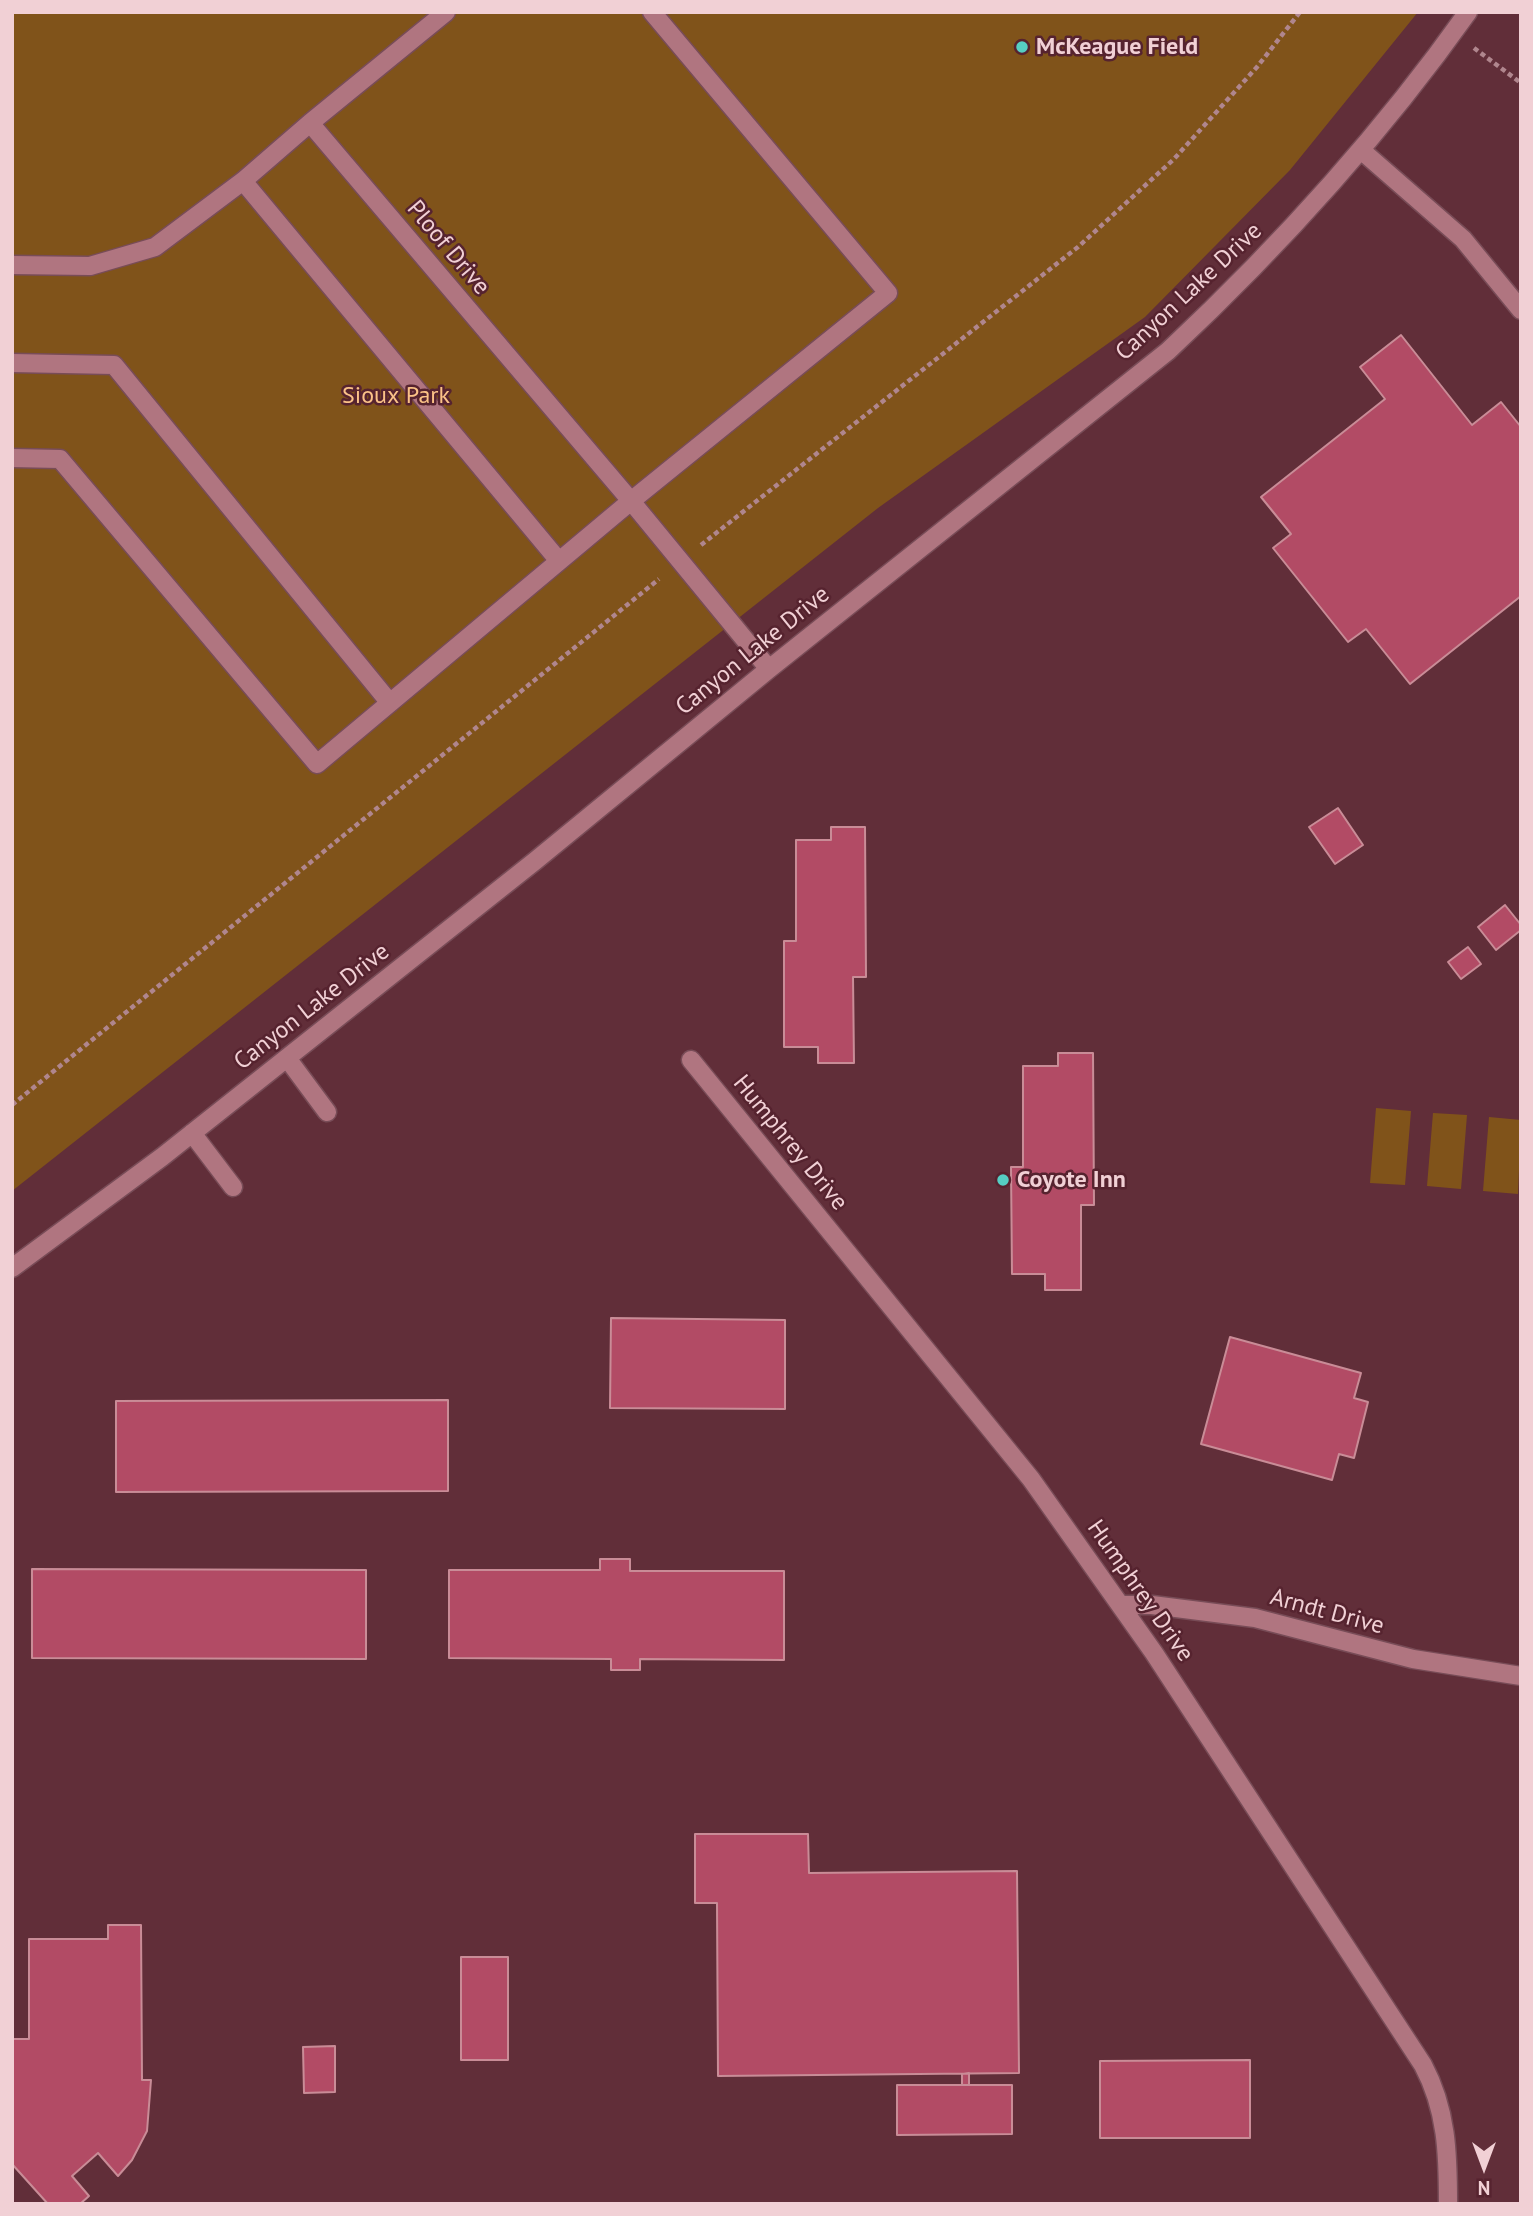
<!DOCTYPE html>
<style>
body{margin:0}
#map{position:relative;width:1533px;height:2216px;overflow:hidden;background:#612e39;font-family:"PT Sans",sans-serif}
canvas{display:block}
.frame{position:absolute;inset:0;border:14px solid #f1d0d5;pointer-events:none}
.north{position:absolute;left:1449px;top:2132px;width:70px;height:70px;-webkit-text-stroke:5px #56232f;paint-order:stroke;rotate:180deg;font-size:19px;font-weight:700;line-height:28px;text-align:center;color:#f1d0d5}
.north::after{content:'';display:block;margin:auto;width:24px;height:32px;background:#f1d0d5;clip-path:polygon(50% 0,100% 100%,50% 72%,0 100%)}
</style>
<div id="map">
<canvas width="1533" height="2216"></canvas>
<div class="frame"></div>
<div class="north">N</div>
</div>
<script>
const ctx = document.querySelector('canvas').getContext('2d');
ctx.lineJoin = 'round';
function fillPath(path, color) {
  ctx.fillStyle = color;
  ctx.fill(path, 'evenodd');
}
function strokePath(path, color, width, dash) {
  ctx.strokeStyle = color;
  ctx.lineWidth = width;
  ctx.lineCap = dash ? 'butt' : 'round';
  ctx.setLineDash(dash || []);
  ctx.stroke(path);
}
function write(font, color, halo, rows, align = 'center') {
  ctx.font = font + ' "PT Sans",sans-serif';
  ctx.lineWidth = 5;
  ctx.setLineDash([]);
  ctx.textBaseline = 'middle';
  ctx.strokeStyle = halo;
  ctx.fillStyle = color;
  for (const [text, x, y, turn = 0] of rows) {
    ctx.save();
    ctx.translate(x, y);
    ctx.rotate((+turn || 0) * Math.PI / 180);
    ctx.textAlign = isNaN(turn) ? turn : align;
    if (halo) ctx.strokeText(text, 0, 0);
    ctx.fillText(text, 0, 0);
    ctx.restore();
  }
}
fillPath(new Path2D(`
 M12,12H1418L1290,170L1145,317L878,508L12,1191Z
 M1376,1108L1411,1111L1405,1185L1370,1183Z
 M1433,1113L1467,1115L1461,1189L1427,1186Z
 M1489,1117L1521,1120L1518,1194L1483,1191Z`), '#80531a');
const building = new Path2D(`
 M1401,335L1472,425L1501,402L1521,427V596L1410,684L1366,629L1348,642L1273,548L1291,534L1261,497L1385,399L1360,367Z
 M1338,808L1363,845L1335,864L1309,827Z
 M831,827H865L866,977H853L854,1063H818V1047H784V941H796V840H831Z
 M1505,905L1521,925V930L1496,950L1478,927Z
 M1468,947L1481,964L1461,979L1448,962Z
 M1058,1053H1093L1094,1205H1081V1290H1045V1274H1012L1011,1167H1023V1066H1058Z
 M611,1318L785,1320V1409L610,1408Z
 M1230,1337L1361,1373L1354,1398L1368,1402L1354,1458L1339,1454L1332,1480L1201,1444Z
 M448,1400V1491L116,1492V1401Z
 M600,1559H630V1571H784V1660L640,1659V1670H611V1659L449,1658V1570H600Z
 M32,1569L366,1570V1659L32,1658Z
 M695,1834H808L809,1873L1017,1871L1019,2073L718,2076L717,1903H695Z
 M108,1925H141L142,2080H151L147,2131L132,2160L118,2176L98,2153L72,2176L89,2196L80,2204H48L12,2164V2039H29V1939H108Z
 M461,1957H508V2060H461Z
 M335,2046V2092L304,2093L303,2047Z
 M1250,2060V2138H1100V2061Z
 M969,2073V2085H962V2074Z
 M897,2085H1012V2134L897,2135Z`);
fillPath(building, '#b24b65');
strokePath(building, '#c98c97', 2);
const minor = new Path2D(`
 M310,123L446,12
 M1361,150L1463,239L1521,310
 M243,181L559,561
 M12,265L90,266L155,247L243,181L310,123L631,501L769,669
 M12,363L114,365L390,703
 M12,458L60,459L317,764L631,501L888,293L652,12
 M287,1058L327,1112
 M691,1060L1031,1479L1154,1653L1423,2065C1447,2110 1448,2154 1448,2204
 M192,1133L233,1187
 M12,1268L162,1157L535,861L769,669L1168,351C1279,247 1380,136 1468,12
 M1121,1605H1152L1255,1618L1413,1659L1521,1676`);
strokePath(minor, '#784c57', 21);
strokePath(new Path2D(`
 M1474,48L1521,83
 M701,545L1078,247L1174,159L1257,67L1300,12
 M12,1105L659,579`), '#b0868e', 4.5, [5, 3.5]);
strokePath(minor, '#b07580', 18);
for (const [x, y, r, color] of [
 [1022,47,7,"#56cec3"],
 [1003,1180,7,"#56cec3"]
]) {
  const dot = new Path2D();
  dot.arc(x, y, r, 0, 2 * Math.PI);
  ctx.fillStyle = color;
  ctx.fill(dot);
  strokePath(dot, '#56232f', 2.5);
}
write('bold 24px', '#f1d0d5', '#56232f', [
 ["McKeague Field",1036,47],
 ["Coyote Inn",1017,1180]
], 'left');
write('24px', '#f1d0d5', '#56232f', [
 ["Ploof Drive",448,248,50],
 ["Canyon Lake Drive",1189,292,-43],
 ["Canyon Lake Drive",753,651,-39],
 ["Canyon Lake Drive",312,1007,-38],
 ["Humphrey Drive",790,1143,51],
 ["Humphrey Drive",1140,1591,55],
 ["Arndt Drive",1327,1612,15]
]);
write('24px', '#fbc287', '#56232f', [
 ["Sioux Park",396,396]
]);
</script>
